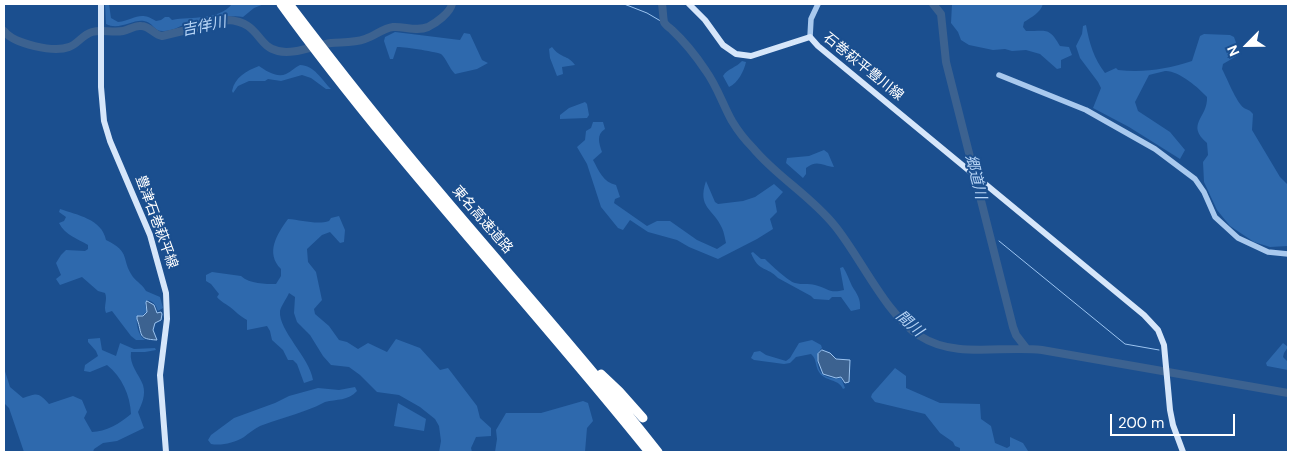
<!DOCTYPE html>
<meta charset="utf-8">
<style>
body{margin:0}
#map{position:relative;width:1292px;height:456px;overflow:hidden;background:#1b4f8f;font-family:"DM Sans",sans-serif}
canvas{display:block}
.frame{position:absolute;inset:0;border:5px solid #fff;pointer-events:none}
.north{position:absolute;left:1222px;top:20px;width:50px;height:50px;-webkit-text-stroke:4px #1b4f8f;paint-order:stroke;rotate:247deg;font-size:14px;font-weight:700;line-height:20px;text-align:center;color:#fff}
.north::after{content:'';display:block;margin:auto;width:18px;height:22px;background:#fff;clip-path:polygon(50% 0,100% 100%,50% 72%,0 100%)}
.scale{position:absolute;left:1110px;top:414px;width:125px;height:22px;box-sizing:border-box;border:2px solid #fff;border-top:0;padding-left:6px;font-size:15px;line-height:18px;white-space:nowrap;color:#fff;-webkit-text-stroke:4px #1b4f8f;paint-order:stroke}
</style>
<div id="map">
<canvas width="1292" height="456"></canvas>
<div class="frame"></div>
<div class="north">N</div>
<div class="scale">200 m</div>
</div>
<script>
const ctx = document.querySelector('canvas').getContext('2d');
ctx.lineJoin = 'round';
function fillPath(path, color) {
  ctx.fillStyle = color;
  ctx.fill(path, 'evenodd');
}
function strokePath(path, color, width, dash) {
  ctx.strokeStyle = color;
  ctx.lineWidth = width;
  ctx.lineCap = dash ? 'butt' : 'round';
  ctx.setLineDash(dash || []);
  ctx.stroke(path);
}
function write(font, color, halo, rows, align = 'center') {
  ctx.font = font + ' "DM Sans","Noto Sans JP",sans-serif';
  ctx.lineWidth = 4;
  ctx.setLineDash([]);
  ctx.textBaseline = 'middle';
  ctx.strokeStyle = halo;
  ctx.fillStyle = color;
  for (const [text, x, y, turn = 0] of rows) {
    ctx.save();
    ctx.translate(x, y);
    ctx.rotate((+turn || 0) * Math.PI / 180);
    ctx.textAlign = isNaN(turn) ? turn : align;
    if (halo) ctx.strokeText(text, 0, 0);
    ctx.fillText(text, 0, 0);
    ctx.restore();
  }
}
fillPath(new Path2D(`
 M105,4H109L111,18L118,22C135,20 139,10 156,21L161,20L165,17H169L172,20C192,16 218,21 232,4H264L254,8L243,17C221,13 204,28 186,24C178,27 172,31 164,31C154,32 153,22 144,21C133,19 119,31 106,24Z
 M952,4H1043C1040,13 1032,17 1024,22L1023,27L1026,31C1047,31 1049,27 1060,46L1069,47L1072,55L1061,60V68L1057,69L1040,54L1026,50L1012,51L1005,49L993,50L969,45L961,40L958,32L951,23Z
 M1086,25C1089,42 1094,59 1105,73L1116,68L1118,70C1144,73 1167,69 1192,61L1200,36L1204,34L1230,35L1234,37L1240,54L1223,64L1222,69C1227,78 1236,102 1244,108C1248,110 1250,110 1253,114L1252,130L1280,177L1288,185V246L1270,247L1254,242L1230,226L1217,210L1204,182L1203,162L1208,155L1207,143C1185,124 1208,118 1207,97C1199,88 1178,70 1165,71C1160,72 1154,74 1149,75L1135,102L1138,111L1170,132L1185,150L1180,159L1129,127L1093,108L1101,88L1098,82L1080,58L1076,46L1082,34L1083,26Z
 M395,32L460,40L464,33L470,34L482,60L488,63L477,69L455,74C449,68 446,58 441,54C439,52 399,46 397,47L393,59H390L384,41L385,37Z
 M552,47C561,59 567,54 575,65L562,67L563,74L557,76L550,58L549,49Z
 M742,61L746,62C744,71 738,83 729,87L723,76C727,69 737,67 742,61Z
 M300,65C314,65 322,80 331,89H326L311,78L302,75L281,81L268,79L265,81H249L238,86L233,93L232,91C235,77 246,71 259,66C266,71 277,78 286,74C291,72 295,67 300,65Z
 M585,102L587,104L589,115L587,118L560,119V115L569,108Z
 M593,122H603L605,129C596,135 599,143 602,152L593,160C599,171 603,182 616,185L620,197L615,199L614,203L647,226L657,221H670L697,240L717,249L726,243C725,239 724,232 722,228C713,208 697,208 706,181L715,202L718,204L743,201L755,197L774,184L783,192L775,201L777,212L770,219L773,229L757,239L718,259L689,247L677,240L648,232L630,220L623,230L618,228L601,207L587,164L577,147L585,140L586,131L591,128Z
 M824,150L828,153L834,167C823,166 817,159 806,168V174L803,178L786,163L787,158L809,156Z
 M60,209C77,215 102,219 106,240C132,253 120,258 133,277C137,282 143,285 146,291L160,297L163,308L158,311C156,306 154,301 147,300L145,305L147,311L143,315L137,316C136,323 138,336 145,340H136L131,336L112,311L106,313C103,306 108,300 105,293L98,291L82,277L60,285L56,279L61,275L56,263L61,255L66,250L85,251L88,249V245C78,239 65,235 59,223L64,221L66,217L59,212Z
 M339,216L345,230L344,242L340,243L330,232L322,235L307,249L308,262L316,272L322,300L314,309L315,314L329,326L339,340L347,342L358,349L368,343L387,352L396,339L420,348L440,370L448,368L477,406L480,418L491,428V436L476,437L471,448L472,452H439L441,441L439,426L435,419L420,407L399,395L377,392L360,375L349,367L331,365L323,356L310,335L297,322L294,313L295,297L289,293C287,298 281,306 280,311C278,330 310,358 313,380L304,383L297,364L293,360H288L283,350L272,340L270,331L267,326L247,330V320C240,316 236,312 230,307C225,303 221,302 217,297L219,294L211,284L206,281V275L212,272L241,276C250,284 265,284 276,284L281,276V269C265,253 277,234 288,219C301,220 317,225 329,221L331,218Z
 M753,252L761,259H765C771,265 788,281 795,283C802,285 809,283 815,285C828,288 829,294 844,290L840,268L843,267C847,273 849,280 852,286C857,294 861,299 860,309L851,311L841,297H832L829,300L814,299L811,296L778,278C767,266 759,273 751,253Z
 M100,338L102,350L116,356L120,343L134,349L155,348L156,350L145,352H131C129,365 139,374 143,385C146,395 142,404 138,412L144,428L117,441L103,443L94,449L93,452H24L9,408L4,403V368L10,387L23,398C38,393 38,392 49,404L73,396L82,400L87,412L84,418L92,432C105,432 121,423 131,414C130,395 122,377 107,365L90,372L84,371L85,365L98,356L96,351L88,342V339Z
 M812,340L821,345L822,348C815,353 816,372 825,376C829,378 836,379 841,378L845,388L843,389C838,378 825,382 819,372C815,366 817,359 811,354L796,357L790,363L784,364L754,360L751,358L754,352L760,351L766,355L786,361L790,358L799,343Z
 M1283,343L1288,347L1284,353L1283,357L1288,362V370L1267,366L1266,363Z
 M895,368L906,376V388L940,403L980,404L981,419L991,426L995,443L1007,448L1010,446V437L1023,443L1028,451L1034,452H960V448L955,446L953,442L940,433L925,414L875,402L871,397L872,394Z
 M355,387L357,391C348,401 337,399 325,402C319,405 313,408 307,410C291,416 276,420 260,426C254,429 249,433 244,437C234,443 221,446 211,444L208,440L211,435L234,418L275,403L289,396L318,388L339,390Z
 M583,401L588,403L593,421L587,428L585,452H495L497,439L496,430L506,413H541Z
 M398,403L426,419L424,431L394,426Z`), '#2e69ad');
const water = new Path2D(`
 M147,301L154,305L157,313L161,312L162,314L161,320L155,323L153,330L157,340C137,339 143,335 137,319V316H143L147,312L146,303Z
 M822,350L830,353L836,359L850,360L849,382L845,383L841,377L836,378L823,374L818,361V354Z`);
fillPath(water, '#3c6290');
strokePath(water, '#9cc4f0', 1);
strokePath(new Path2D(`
 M624,4L647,13L664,23
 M999,241L1125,344L1159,350`), '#9cc4f0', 1);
strokePath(new Path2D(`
 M662,4C663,10 663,17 664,22C665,25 670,28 672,30C685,42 696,56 706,71C717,86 723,105 732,121C738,131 745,140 753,148C777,177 810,195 835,226C861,258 886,315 920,336C955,359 1003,345 1042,350L1288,393
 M933,4L941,14L946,62L1013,327L1016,335L1026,348
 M4,31C14,44 54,53 69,47C78,44 82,35 92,32C102,29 112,33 123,31C129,30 135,25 141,26C150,26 154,35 162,36L228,20C260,22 256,46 278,51C294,55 315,45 331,43C342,42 354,43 365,39C375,36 383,28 393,27C404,26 417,32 428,27C436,23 450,13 452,4`), '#3c6290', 8);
strokePath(new Path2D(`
 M810,37L811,19L818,4
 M999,75L1086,110L1155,149L1195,179L1204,192L1215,217L1238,238L1268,252L1288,254`), '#a9c9ee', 5.5);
strokePath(new Path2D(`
 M101,4V87L104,121L110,141L150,235L166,293L167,319L160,375L166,452
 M689,4L705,20L723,45L736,54L751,56L810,37L818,46L1144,315L1158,330L1164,345L1170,410L1173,425L1183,452`), '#d6e6fa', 6);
strokePath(new Path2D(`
 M281,4C394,160 528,301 649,452
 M289,4C336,66 385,128 436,188C510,276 587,361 658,452
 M601,374L619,391L643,418`), '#fff', 9);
write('14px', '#fff', '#1b4f8f', [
 ["石巻萩平豊川線",863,67,39],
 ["東名高速道路",482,220,49],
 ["豊津石巻萩平線",156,222,70]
]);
write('italic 15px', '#b5d3f5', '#1b4f8f', [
 ["吉佯川",204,27,-12],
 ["郷道川",975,177,76],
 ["間川",909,324,42]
]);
</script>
